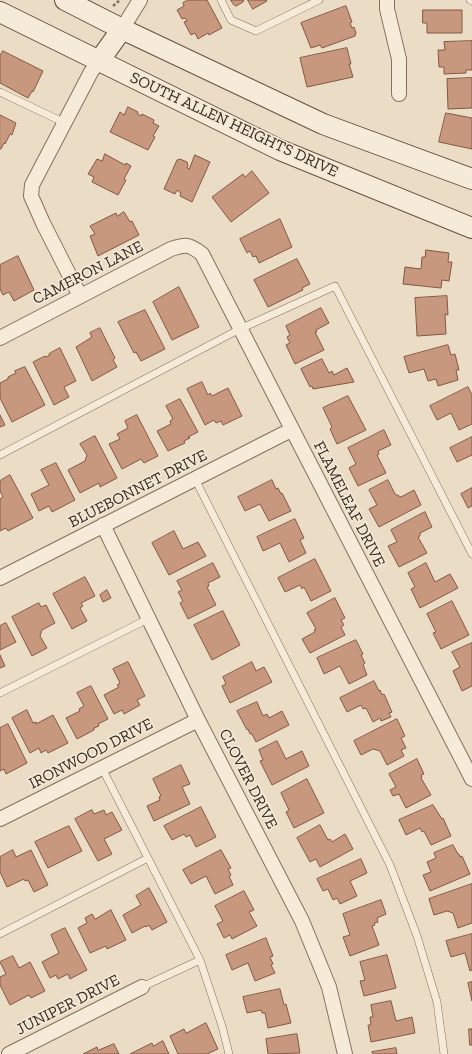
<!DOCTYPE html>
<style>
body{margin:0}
canvas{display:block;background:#ebddc5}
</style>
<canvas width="472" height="1054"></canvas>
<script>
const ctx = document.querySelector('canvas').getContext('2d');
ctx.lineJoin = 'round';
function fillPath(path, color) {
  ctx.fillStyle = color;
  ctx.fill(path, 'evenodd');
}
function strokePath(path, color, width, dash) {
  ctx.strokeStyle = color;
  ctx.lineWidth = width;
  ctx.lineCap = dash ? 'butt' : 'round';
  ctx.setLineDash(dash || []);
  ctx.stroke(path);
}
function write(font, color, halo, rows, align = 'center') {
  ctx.font = font + ' "Zilla Slab",serif';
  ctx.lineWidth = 3.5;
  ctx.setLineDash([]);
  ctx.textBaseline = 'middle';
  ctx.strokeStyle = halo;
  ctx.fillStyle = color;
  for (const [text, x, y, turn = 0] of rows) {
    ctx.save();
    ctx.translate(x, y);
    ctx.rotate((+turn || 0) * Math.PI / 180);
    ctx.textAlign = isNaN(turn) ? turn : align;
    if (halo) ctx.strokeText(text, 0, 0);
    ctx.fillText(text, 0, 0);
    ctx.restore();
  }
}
const building = new Path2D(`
 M188,0H207L222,28L209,35L208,33L198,39L195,33L191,35L184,22L187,21L185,18L182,19L177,10L184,6L183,3Z
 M231,0H244L243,2L236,6L234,5Z
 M248,0H266L267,1L253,9Z
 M346,6L352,22L350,23L352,28L354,27L356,33L355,36L322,48L320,45L311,48L301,23Z
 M423,10H462V33H427V23H423Z
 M472,41V70H466V73L444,74V67H439L438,50H445L444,42Z
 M347,48L351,64H349L353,77L307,87L300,58Z
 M3,51L43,71L33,92L32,91L28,98L0,83V56Z
 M472,78V108L448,109L447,79Z
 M128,107L138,112L137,113L141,116L142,114L154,120L153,123L159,126L153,136L155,137L148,150L110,132L120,112L124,115Z
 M446,113L472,118V149L439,142Z
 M0,115L16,123L12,135L10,134L5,144L4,143L1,149H0Z
 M105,154L125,165L126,163L131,166L124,179L126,180L118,195L92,182L94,177L88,174L97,159L102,161Z
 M195,155L210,162L192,202L180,196L181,193L177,190L175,194L164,189L177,160L180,159L187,162L188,165L187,168L189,169Z
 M252,171L269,193L231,222L212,197L243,174L245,177Z
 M124,212L130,222L132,221L139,235L98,256L90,236L95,234L90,226L116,213L117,216Z
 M280,219L292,247L259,263L256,256L253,257L250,251L247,253L240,239Z
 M426,250L449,253L448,262H452L449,281L442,280L441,288L403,284L405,267L421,269L422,257H425Z
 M18,256L34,290L14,301L9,292L3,295L0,289V265Z
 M297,259L310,284L302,288L303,290L268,307L254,280Z
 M179,287L199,327L172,340L153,302Z
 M447,296L448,315L445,314L446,334L417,336L415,298Z
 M321,308L329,323L316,330L317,332H315L324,350L295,364L286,345L290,343L287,337L290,335L286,326Z
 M145,310L165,349L141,361L136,352L134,353L118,322Z
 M100,328L115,358L113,360L117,367L92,381L76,347L92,337L90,333Z
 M448,345L451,355L455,354L459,370H456L458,380L438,386L436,379L428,381L424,369L409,373L404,357Z
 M60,348L76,381L64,387L69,397L54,405L33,362L45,356L46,357L50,355L49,354Z
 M322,359L329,373L332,371L334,375L347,368L354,382L313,389L312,386L310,387L301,369Z
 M25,367L45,405L12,422L0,398V383L8,379V377L16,373L15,371Z
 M202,382L208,395L210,393L212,396L228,388L242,416L223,425L221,421L216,423L214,420L205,425L187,389Z
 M468,387L472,395V424L459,430L451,413L437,420L430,406Z
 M348,396L366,430L337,444L330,429L332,427L323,408Z
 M180,399L198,432L188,437L190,438L184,441L185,443L168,451L157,431L171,424L170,421L173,419L166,406Z
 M0,415L5,425L0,427Z
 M137,415L158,456L144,463L141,459L122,469L109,444L120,439L117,434L128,428L125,421Z
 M384,430L391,445L378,451L379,454L377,455L386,473L358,486L349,468L356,464L348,448Z
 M95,436L117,478L100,487L99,483L80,493L68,470L85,461L87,455L80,444Z
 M472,437V455L457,462L450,448Z
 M56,463L75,500L52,512L49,506L39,511L31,494L49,485L41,470Z
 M10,475L33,518L8,531L6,528L0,531V499L3,497L0,491V481Z
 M272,480L276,489L278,488L281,494L282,493L291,511L269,521L260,504L245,511L238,497Z
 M388,480L395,494L401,497L414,490L421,505L379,527L369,509L377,505L369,490Z
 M472,488V506L468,508L461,494Z
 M425,512L432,527L420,533V536L418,537L427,553L399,567L388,546L397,542L391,530Z
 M295,519L304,538L300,540L306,553L289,562L280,543L263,551L257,537Z
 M174,531L183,549L198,542L206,556L169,575L152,543Z
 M315,559L331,591L311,601L304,587L302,589L300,585L285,592L278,578Z
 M213,563L220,577L208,583L209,586L207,587L216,605L188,619L180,603L183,601L178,592L182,590L177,581Z
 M426,563L435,582L450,574L458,588L420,608L411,589L415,587L408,573Z
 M85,577L95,596L81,603L83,606L80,608L87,621L72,629L53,594Z
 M107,590L111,598L103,602L100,595Z
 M335,598L345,618L341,620L344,625L341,627L345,635L310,653L302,639L315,632L314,630L316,629L307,613Z
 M452,601L469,635L441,649L433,633L436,632L427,614Z
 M39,603L41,607L46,605L55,623L42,630L40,636L47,648L32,656L12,617Z
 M223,611L240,645L212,660L194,625Z
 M6,623L16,642L0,650V626Z
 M356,640L363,654L361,655L365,663L363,665L367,675L349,684L340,666L324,674L317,658Z
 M472,643V686L462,691L453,671L460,667L452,652Z
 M0,655L5,666L0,668Z
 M128,662L145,696L137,700L140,705L124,714L122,710L114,714L104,695L119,687L117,685L120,683L113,669Z
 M252,662L256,671L264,667L272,682L230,703L222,686L226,684L223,677Z
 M374,681L379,691L380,690L382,695L384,694L392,712L389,713L391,717L381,721L380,718L373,722L366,708L363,709L361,705L347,712L340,698Z
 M91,686L108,719L98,724L99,726L94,728V730L77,739L66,718L80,711L79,709L84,706L77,693Z
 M257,702L263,716L267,714L269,718L282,711L289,725L256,742L252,734H250L248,729L247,730L237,711Z
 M27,710L33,723L36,722V724L53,715L68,743L48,753L46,750L41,753L39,748L30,753L12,718Z
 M397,719L405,736L401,738L406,748L401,750L404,756L387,765L380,751L373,749L361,755L354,741Z
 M8,724L27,763L6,774L4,769L0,771V728Z
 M277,741L286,759L302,751L309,766L272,785L260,761L263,760L259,750Z
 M417,759L424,774L421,775L422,777L421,778L431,795L406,808L399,794L393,796L390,790L396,787L389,774Z
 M181,765L190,784L182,787L190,804L154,821L147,806L160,800L159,797L161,796L153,779Z
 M307,779L324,813L294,828L286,812L289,810L281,793Z
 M433,805L442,819L443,818L451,836L431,845L424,831L422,832L420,828L406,835L399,820Z
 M201,807L216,837L196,847L190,835L186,837L184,834L172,840L164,826Z
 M92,810L94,814L104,810L106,815L112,812L122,830L104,839L112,854L98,861L75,819Z
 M320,825L328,840L330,839L332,842L345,834L353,849L320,867L316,859L310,862L297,838Z
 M69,826L82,851L48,868L35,842Z
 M453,845L458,854H459L460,857L462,856L470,874L430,891L423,875L431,872L427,862L436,858L434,853Z
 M13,850L16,857L31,850L48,885L34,892L28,880L25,881L24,879L7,887L0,872V857Z
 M221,850L231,868L228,869L231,875L229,876L233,885L215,894L206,876L191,884L183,870Z
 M361,859L367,873L350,881L357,896L340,904L337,898L333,900L328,889L323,891L317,879Z
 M472,884V923L458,928L453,913L447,911L434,915L429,899Z
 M149,888L167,922L152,930L149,925L146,927L145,926L132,933L123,915L141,905L136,896Z
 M244,891L254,910L249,912L257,926L232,939L230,935L224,938L217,924L223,921L215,906Z
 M381,900L386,914L377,918L378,922L374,923L375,925L372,926L379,945L350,956L343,937L350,935L343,914Z
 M111,910L126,940L107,949L106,946L90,953L78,928L87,923L85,918L92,914L95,919Z
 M65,928L87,970L70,979L68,974L58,979L56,975L50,978L42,962L59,953L51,935Z
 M472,934V970L470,971L465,953L451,957L446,941Z
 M266,938L273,956L270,957L273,964L271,965L275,973L255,981L248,963L232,970L226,955Z
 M387,955L396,988L364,996L360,981L365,980L360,962Z
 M13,956L19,968L30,962L45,991L31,998L29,995L10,1005L0,985V977L6,974L0,962Z
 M472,982V1001L468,983Z
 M280,989L284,1005L286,1004L291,1023L268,1028L265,1013H262L261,1010L247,1013L243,997Z
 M391,1001L396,1021L412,1017L415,1033L371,1042L368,1025H371L370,1017H373L371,1005Z
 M206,1023L218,1049L207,1054H178L170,1036L184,1029L186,1033Z
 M469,1029H472V1045H470Z
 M297,1034L300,1053L268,1054L266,1039Z
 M163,1041L169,1054H130L152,1043L153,1046Z
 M114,1044L119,1054H83L97,1047L98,1050Z
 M396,1048L397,1054H373L372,1052Z`);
fillPath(building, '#c7977e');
strokePath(building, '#835844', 1);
const service = new Path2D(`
 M221,0L231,20L256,31L319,0
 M470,0L472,1
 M0,92L65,123
 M0,455L240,329L335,286L472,554
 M195,479L390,865L417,936L437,1002L444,1054
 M0,693L148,619
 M102,768L200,960L222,1026L229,1054
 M0,934L148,858
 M142,987L200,960`);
const minor = new Path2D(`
 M387,0V9L399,59V94
 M122,29L140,0
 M80,296L43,223L31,196L32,185L91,72L99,61
 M0,338L171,249C186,244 189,244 202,254L472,779
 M103,525L198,720L302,921L329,987L345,1054
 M0,578L291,430
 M0,819L198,720
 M9,1054L142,987`);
const secondary = new Path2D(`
 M65,0L122,29L323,124L472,179
 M0,12L280,150L472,228
 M99,61L122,29`);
strokePath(service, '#856f5d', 8);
strokePath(minor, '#856f5d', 16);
strokePath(secondary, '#675040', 22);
strokePath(new Path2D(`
 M113,6L120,0`), '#856f5d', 2.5, [3, 2]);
strokePath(service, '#f6ebd8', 7);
strokePath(minor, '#f6ebd8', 14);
strokePath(secondary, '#f6ebd8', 20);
write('16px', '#36291f', '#f3e8d5', [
 ["SOUTH ALLEN HEIGHTS DRIVE",234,125,25],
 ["CAMERON LANE",88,273,-27],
 ["BLUEBONNET DRIVE",138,489,-27],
 ["FLAMELEAF DRIVE",349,504,63],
 ["IRONWOOD DRIVE",91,754,-27],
 ["CLOVER DRIVE",248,779,63],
 ["JUNIPER DRIVE",68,1005,-27]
]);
</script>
